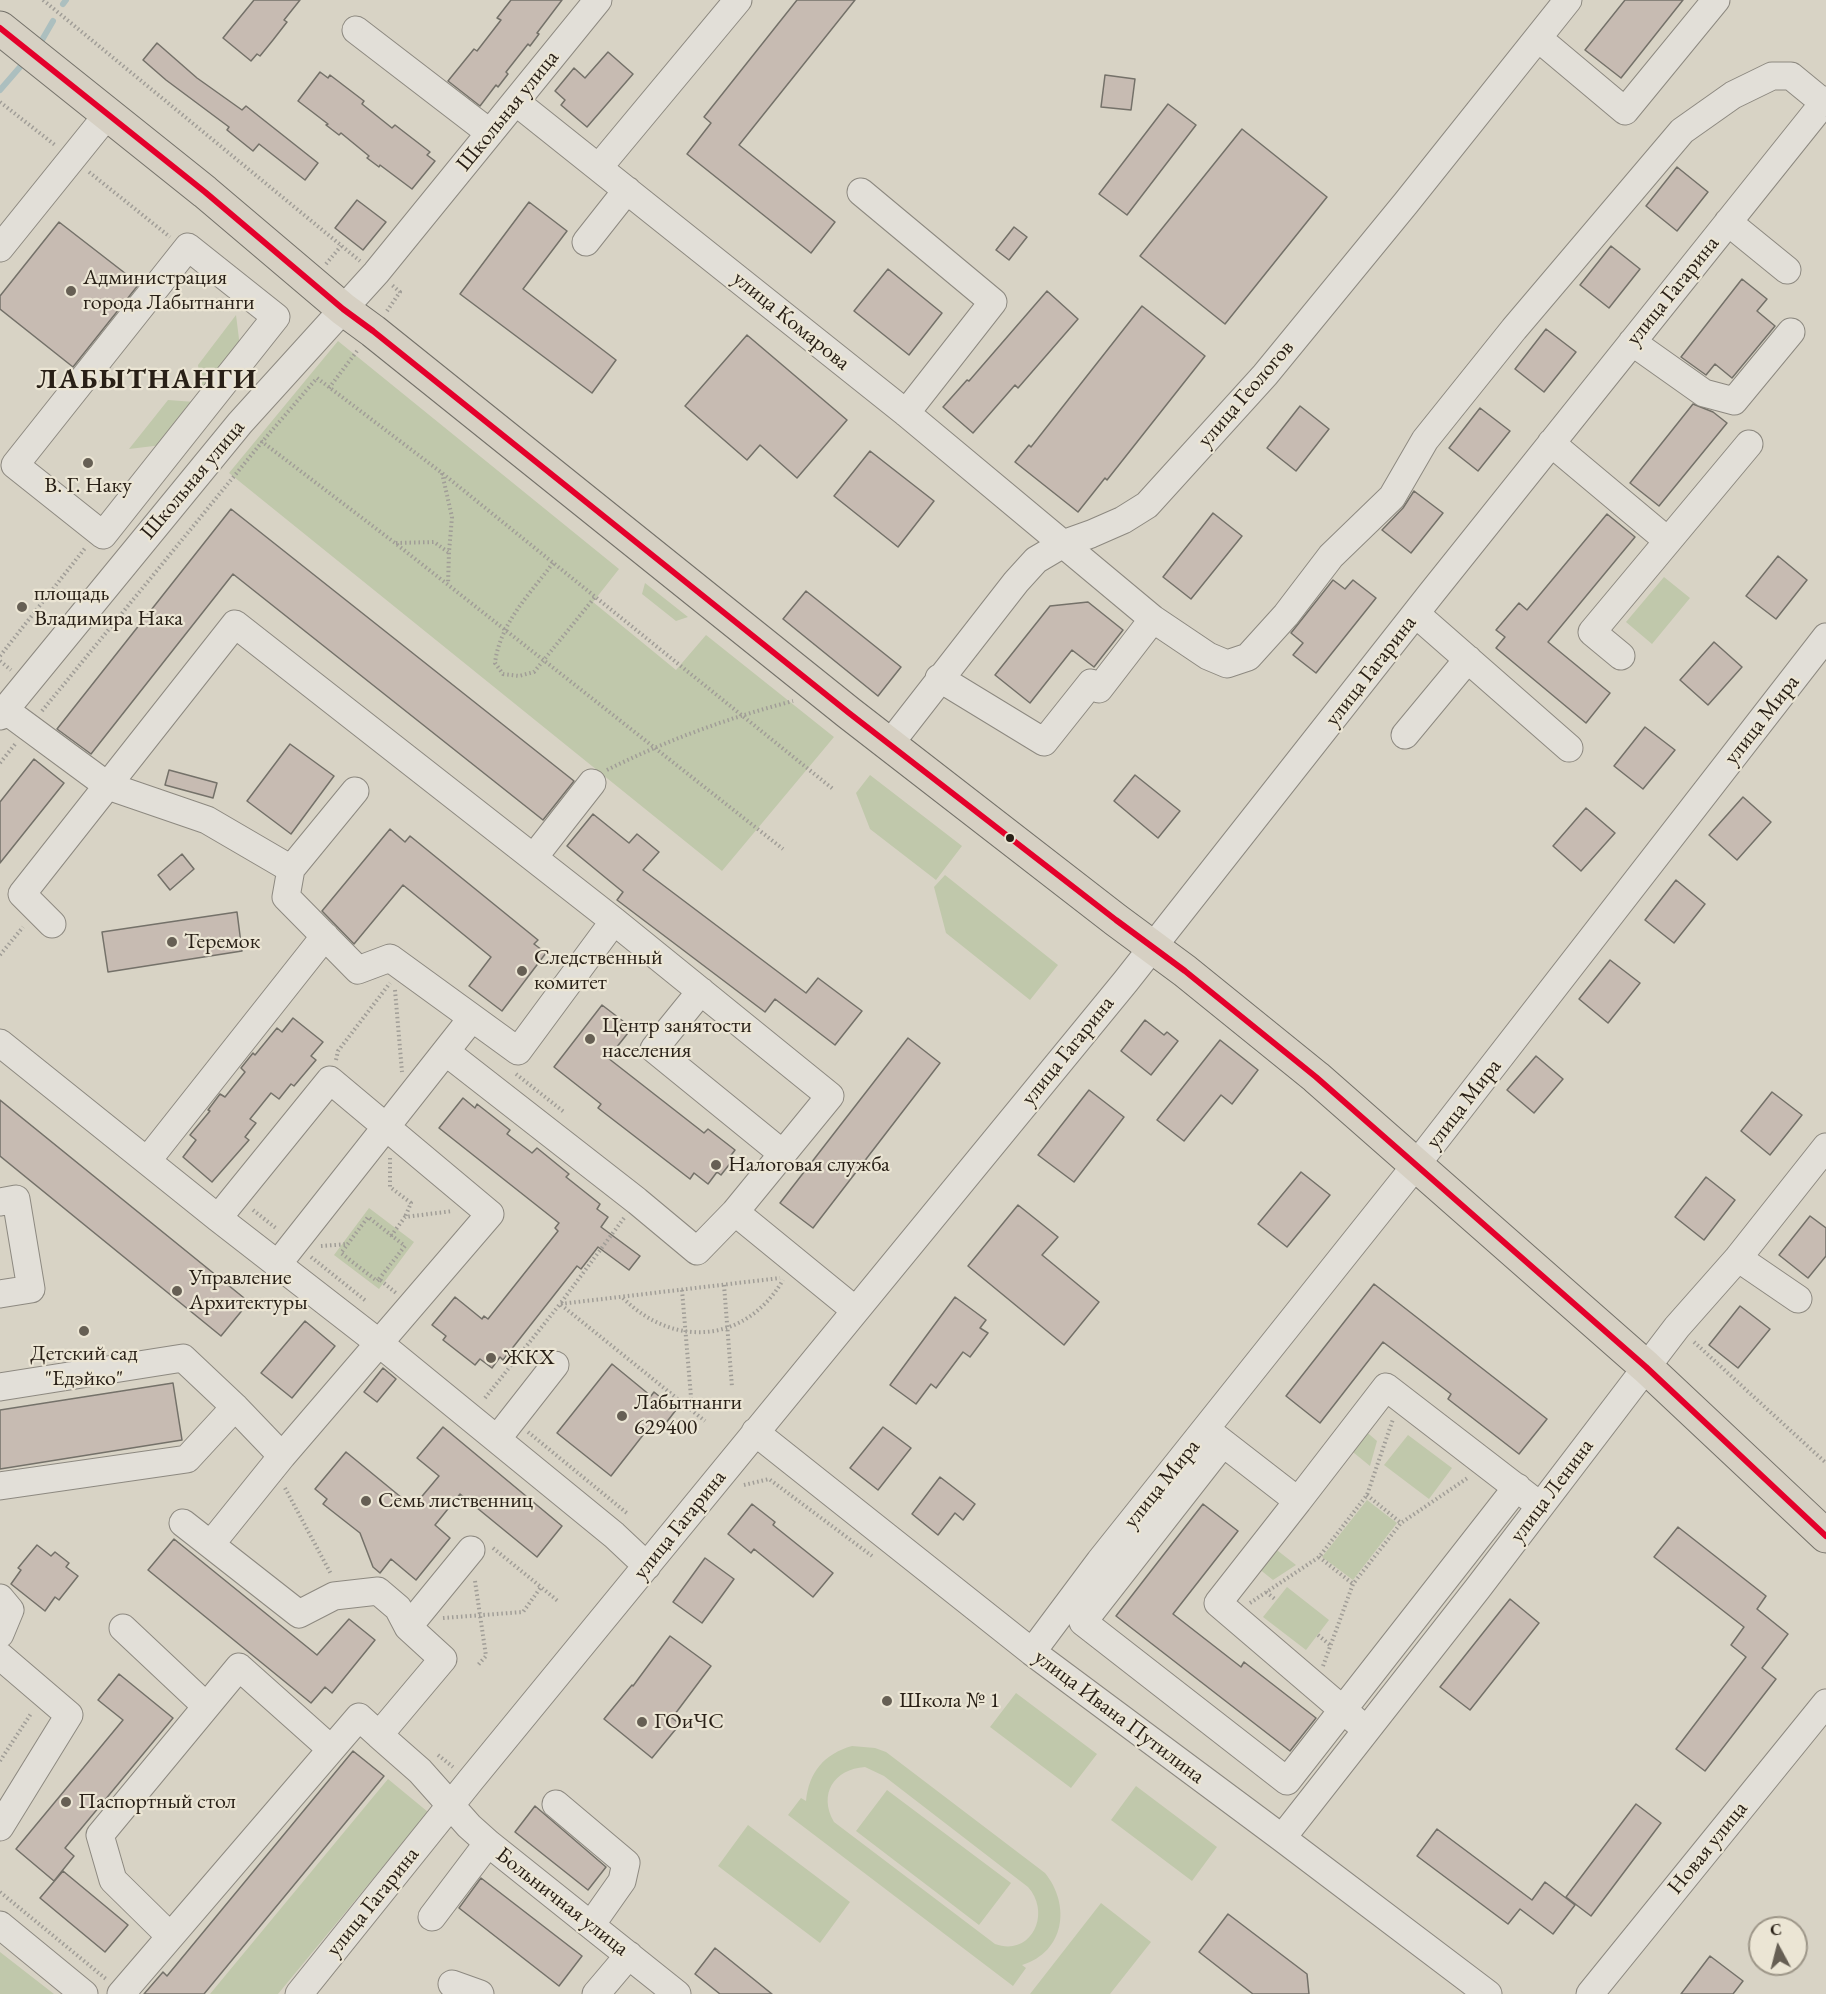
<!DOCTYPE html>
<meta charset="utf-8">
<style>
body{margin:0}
#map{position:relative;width:1826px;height:1994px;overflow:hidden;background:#d8d3c5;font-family:"EB Garamond",serif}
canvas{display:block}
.north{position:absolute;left:1748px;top:1916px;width:60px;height:60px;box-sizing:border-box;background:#ebe5d4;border:2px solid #9d9688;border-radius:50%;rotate:353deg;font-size:16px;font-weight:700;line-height:24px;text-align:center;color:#292017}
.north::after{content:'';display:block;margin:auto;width:21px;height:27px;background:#665f54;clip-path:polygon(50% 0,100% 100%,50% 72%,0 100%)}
</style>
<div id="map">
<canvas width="1826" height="1994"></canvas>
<div class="north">С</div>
</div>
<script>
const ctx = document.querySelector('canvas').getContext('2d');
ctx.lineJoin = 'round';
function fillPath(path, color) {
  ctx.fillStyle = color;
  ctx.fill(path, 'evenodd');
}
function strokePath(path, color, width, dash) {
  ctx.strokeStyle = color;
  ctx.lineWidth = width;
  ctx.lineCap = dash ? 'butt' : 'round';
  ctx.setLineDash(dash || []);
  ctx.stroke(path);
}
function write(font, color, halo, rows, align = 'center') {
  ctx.font = font + ' "EB Garamond",serif';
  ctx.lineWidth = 4.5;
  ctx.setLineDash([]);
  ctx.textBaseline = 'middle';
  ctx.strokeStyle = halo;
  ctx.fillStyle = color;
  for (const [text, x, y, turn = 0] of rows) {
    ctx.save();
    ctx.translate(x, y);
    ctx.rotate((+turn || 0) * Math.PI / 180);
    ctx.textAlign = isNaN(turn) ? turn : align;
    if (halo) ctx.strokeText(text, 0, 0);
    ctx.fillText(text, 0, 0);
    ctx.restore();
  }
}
fillPath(new Path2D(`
 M236,315L240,347L205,389L201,387L198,365Z
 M338,341L619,569L593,602L676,670L706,635L834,737L722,871L229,473Z
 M168,400L195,402L162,445L129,449Z
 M1664,577L1690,598L1652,644L1626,622Z
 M645,583L688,617L676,621L642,594Z
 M870,775L962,846L936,880L870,829L856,793Z
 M945,875L1058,965L1030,1000L946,933L934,887Z
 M369,1208L414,1242L379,1289L334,1255Z
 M1363,1429L1377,1441L1370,1466L1348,1448Z
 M1408,1435L1452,1468L1429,1499L1384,1465Z
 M1367,1500L1397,1523L1353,1580L1322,1557Z
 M1273,1547L1296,1565L1273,1580L1258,1568Z
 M1287,1587L1329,1620L1306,1650L1263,1617Z
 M1016,1693L1097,1754L1071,1788L990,1727Z
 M852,1746L875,1748L886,1752L1045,1873C1071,1905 1065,1952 1022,1965L1026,1968L1013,1986L788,1815L801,1798L806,1801C809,1772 824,1754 852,1746ZM865,1767L884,1776L1028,1887C1052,1914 1031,1957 995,1944L834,1822C818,1794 834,1769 865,1767Z
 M388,1779L428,1812L278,1994H210Z
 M1136,1786L1217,1847L1192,1881L1111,1820Z
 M887,1790L1011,1883L979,1925L856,1831Z
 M748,1825L850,1902L820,1943L718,1866Z
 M1101,1903L1151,1942L1110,1994H1030Z
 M0,1952L54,1994H0Z`), '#c0c8ab');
strokePath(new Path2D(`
 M63,4L66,0
 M42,40L53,21
 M0,90L20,67`), '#acbfbf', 6);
const building = new Path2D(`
 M254,0H300L284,20L287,22L273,40L260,56L257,54L251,61L223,38Z
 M511,0H562L537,33L539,34L530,46L528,44L506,72L508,74L498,87L496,85L480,106L448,81L474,49L477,51L501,20L497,18Z
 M797,0H855L739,145L835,222L811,253L687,154L711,123L704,117Z
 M1625,0H1683L1621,78L1585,50Z
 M157,43L197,78L242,110L246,106L318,163L305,180L259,144L253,151L227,130L229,127L166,80L143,60Z
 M608,52L633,74L587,127L561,105L565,100L555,91L574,68L585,78Z
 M320,72L328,78L330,75L364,101L362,104L392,128L395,125L430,152L427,155L435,161L412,189L380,165L379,167L367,158L369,156L341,133L339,135L326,125L328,124L298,101Z
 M1105,75L1135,79L1131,110L1101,107Z
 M1168,104L1196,125L1127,215L1099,194Z
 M1242,129L1327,197L1225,324L1140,256Z
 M1677,167L1708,192L1677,231L1646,206Z
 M357,200L386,222L363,250L335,228Z
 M529,202L567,231L523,289L616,360L592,393L460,294Z
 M59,222L139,284L73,367L0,309V296Z
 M1014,227L1027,237L1009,260L996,250Z
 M1611,246L1640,269L1609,308L1580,285Z
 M888,269L942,313L909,355L854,311Z
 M1742,279L1767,299L1757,311L1775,326L1732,378L1715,364L1706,375L1681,357Z
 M1047,291L1078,319L1018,388L1015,385L973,433L943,407L967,380L969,381Z
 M1142,306L1205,356L1107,480L1105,478L1078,512L1015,462L1029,445L1031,447Z
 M1546,329L1576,352L1544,392L1515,369Z
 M747,335L847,420L797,478L760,445L747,460L685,406Z
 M1693,404L1713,412L1727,423L1659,506L1630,483Z
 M1300,406L1329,429L1296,471L1267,448Z
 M1480,408L1510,431L1478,471L1449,448Z
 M870,451L934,501L898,547L834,496Z
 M1414,491L1443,513L1411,553L1382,530L1403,508Z
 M231,509L574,781L543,820L233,574L91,754L57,729Z
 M1213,513L1242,536L1191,599L1163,577Z
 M1607,514L1635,537L1548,642L1610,693L1586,723L1496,648L1505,637L1496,630L1519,603L1527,610Z
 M1778,556L1807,580L1776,619L1746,596Z
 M1333,580L1345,589L1353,580L1376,598L1316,673L1293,655L1303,643L1291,633Z
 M806,591L901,667L878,696L783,619Z
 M1088,602L1123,630L1094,667L1072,650L1030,703L995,675L1050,606Z
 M1714,642L1742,667L1708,705L1680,680Z
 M1645,727L1675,750L1643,789L1614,766Z
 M290,744L334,776L291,834L247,801Z
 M34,759L64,783L0,863V802Z
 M169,770L217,783L213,798L165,785Z
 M1135,775L1180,811L1158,838L1114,801Z
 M1743,797L1771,822L1737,860L1709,835Z
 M1586,808L1615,833L1581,871L1553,846Z
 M593,814L629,843L637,834L659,852L643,870L806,993L818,978L862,1011L835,1045L775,999L765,1012L617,900L623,892L567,846Z
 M390,829L405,842L410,836L538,940L534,944L546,953L502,1011L469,986L491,957L403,885L354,944L322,911Z
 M182,854L194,869L170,890L158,875Z
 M1676,880L1705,904L1674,943L1645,920Z
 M237,912L242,951L108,972L102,932Z
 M1610,960L1640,983L1608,1023L1579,999Z
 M602,1005L632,1028L608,1058L704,1133L708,1129L735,1150L729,1158L732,1161L721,1175L717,1172L708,1184L694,1173L690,1179L598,1108L601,1104L554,1067Z
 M293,1018L323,1042L311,1056L316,1060L294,1086L291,1084L279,1099L271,1093L250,1119L256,1123L245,1137L249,1140L212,1182L183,1157L196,1140L190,1135L210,1111L208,1110L220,1094L225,1097L245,1072L241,1068L253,1053L255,1055L277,1028L282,1032Z
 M1145,1020L1164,1035L1167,1032L1178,1041L1151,1075L1121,1051Z
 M908,1038L940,1063L813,1228L780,1203Z
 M1220,1040L1258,1070L1232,1104L1221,1095L1184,1141L1157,1120Z
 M1536,1056L1563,1079L1534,1113L1507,1090Z
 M1089,1090L1124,1117L1074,1182L1038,1155Z
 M1772,1092L1802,1115L1770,1155L1741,1131Z
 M463,1098L475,1108L477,1104L510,1130L507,1134L532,1153L537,1148L569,1174L566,1177L600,1204L597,1209L608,1217L601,1227L640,1256L629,1270L598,1247L581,1269L577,1266L503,1360L500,1357L492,1368L480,1359L475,1365L443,1340L446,1336L432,1325L455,1297L482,1319L484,1316L488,1319L558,1231L555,1228L559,1223L439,1128Z
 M0,1100L249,1302L221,1336L0,1156Z
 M1301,1172L1330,1195L1287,1247L1258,1224Z
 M1706,1177L1735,1200L1704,1240L1675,1217Z
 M1018,1205L1058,1237L1042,1255L1099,1302L1064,1345L968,1266Z
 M1810,1216L1826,1228V1256L1808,1278L1779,1255Z
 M1374,1284L1547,1419L1519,1454L1448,1399L1451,1394L1383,1342L1320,1423L1286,1396Z
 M955,1297L986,1320L980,1328L988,1333L970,1357L963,1352L936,1388L931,1384L916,1404L890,1385Z
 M1740,1306L1770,1329L1738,1368L1709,1345Z
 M305,1321L335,1346L292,1398L261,1373Z
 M612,1364L651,1396L654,1392L676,1410L662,1428L654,1421L611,1476L557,1433Z
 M383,1368L396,1379L377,1402L364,1392Z
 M173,1383L182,1440L0,1469V1410Z
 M443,1427L562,1526L537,1557L460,1494L435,1525L450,1538L416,1580L391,1559L380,1573L373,1567L360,1533L323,1504L327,1499L315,1489L346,1452L413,1507L439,1476L417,1458Z
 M883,1427L911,1448L878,1490L850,1468Z
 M940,1477L975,1504L963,1520L955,1513L938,1535L912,1514Z
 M752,1504L775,1522L773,1525L833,1573L813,1597L754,1549L751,1553L728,1534Z
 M1203,1504L1238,1531L1173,1614L1241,1667L1244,1662L1316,1718L1290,1751L1116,1616Z
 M1678,1527L1766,1596L1757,1609L1788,1634L1762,1668L1776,1679L1705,1771L1676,1749L1746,1657L1731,1645L1744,1627L1654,1557Z
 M174,1539L317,1655L349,1619L375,1640L332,1693L325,1687L311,1703L148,1570Z
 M37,1545L51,1556L55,1552L69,1563L66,1567L78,1576L59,1600L55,1597L45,1611L11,1584L21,1570L18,1568Z
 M705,1558L734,1579L702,1623L673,1602Z
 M1510,1599L1539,1623L1470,1710L1440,1687Z
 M670,1636L711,1666L672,1718L680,1724L652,1758L604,1719L632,1685L633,1686Z
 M119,1674L173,1718L65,1848L74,1856L54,1881L16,1849L123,1720L98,1700Z
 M353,1751L384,1776L204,1994H144L163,1972L167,1976Z
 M1636,1804L1661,1823L1591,1916L1566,1897Z
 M535,1806L606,1867L588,1890L515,1832Z
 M1437,1829L1532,1900L1545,1882L1575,1905L1553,1934L1520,1909L1508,1924L1417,1856Z
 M63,1871L128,1925L105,1952L40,1898Z
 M481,1878L582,1956L559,1986L459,1908Z
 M1228,1914L1307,1974L1309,1994H1253L1199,1952Z
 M715,1948L772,1994H720L695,1974Z
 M1710,1956L1743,1981L1733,1994H1681Z`);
fillPath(building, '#c7bbb2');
strokePath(building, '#747169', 1.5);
const minor = new Path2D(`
 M356,30L490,133
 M1538,38L1625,111L1716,0
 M516,102L906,413L1153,619L1208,656L1227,664L1248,657L1286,615L1331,556L1392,497L1425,440L1514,329L1682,131L1733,95L1772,76H1791L1824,103
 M599,167L738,0
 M861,192L993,302L906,413
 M1728,222L1787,270
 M586,242L627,190
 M188,247L276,317L103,535L15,465Z
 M0,248L108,114
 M1632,342L1704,393L1734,401L1791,332
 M1551,443L1668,541L1592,632L1621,656
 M1668,541L1749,444
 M1416,614L1569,748
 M939,678L1044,742L1091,683L1099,689L1153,619
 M5,710L108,786L207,820L291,869L286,897L358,970L390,958L518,1051L614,921
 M0,716L240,423L376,273L598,0
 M1405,735L1468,659
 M889,745L1016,582L1036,560L1063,544L1091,534L1123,520L1147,505L1265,375L1406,203L1568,0
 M534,857L592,783
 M291,869L355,791
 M52,924L22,894L235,624L614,921L830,1096L735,1212L855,1310
 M701,991L654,1049L783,1154
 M0,1043L218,1218L379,1343L614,1535L647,1566
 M446,1052L637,1201L697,1251L735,1212
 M147,1161L325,936
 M0,1202L16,1199L31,1289L0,1294
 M1738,1258L1798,1299
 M277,1265L472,1018
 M0,1387L183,1358L235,1407L282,1456
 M755,1432L1032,1652L1282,1838L1488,1994
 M1209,1432L1298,1501L1386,1387L1530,1498
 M497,1439L555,1365
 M1223,1443L1083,1622L1287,1781L1517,1487
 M0,1486L187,1459L235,1407
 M1298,1501L1218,1603L1356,1721
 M183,1523L299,1614L334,1596L378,1591L398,1608L408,1627L443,1659L379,1735L420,1771L469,1826L488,1843L677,1994
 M211,1544L282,1456L490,1214L330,1080L218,1218
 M0,1598L10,1610L0,1634
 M408,1627L471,1550
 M123,1628L206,1706
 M1032,1652L1100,1561L1416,1165L1826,637
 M0,1656L69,1715L0,1827
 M556,1804L626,1863L622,1881L591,1925
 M1282,1838L1478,1588L1677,1327L1738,1258L1826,1147
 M432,1917L488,1843
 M0,1925L84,1994
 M170,1936L113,1880L100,1835L239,1667L331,1749
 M452,1984L480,1994
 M121,1994L359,1717L379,1735
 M299,1994L470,1781L1126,981L1430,595L1826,100
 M596,1994L629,1955
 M1590,1994L1826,1703`);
const major = new Path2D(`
 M0,28L205,192L343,309L373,331L849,713L1116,920L1185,971L1316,1077L1646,1367L1826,1536`);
strokePath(minor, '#8d8980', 29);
strokePath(major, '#747169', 35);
strokePath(new Path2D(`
 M43,0L360,261
 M0,102L55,145
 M89,172L170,237
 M326,264L341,246
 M387,311L400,292L392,285
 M329,388L357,351
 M261,441L395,543L783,849
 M442,473L452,517L449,552L448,584
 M396,543L434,542L448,552
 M553,563C530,594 500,623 495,663L503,674L519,676L534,672L595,597
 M0,656L86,547
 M0,661L11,670
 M42,711L262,442L317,378L442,473L833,789
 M0,763L16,743
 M607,770C667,740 728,718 793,701
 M0,955L23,927
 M395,990L402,1072
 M336,1060L338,1051L390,983
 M516,1074L564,1112
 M390,1158V1187L411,1203L405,1217
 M253,1210L277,1229
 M624,1218L560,1304L780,1278
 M391,1236L405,1217L453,1211
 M321,1246L348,1244
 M311,1257L366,1301
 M379,1279L405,1246L368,1217L341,1253L377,1281L379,1279L396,1293
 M724,1285L732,1387
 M682,1290L692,1409
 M623,1298C674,1349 746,1343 783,1280
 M1694,1342L1826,1463
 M485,1398L560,1304L705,1421
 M528,1432L628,1514
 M744,1485L769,1479L872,1556
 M285,1488L331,1574
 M1367,1495L1401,1523
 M493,1548L541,1587
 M1319,1557L1353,1584
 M475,1581L486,1656L478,1665
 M1266,1592L1276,1600
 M1250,1603L1319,1557L1367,1495L1393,1419
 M443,1618L523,1612L541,1587L559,1602
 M1318,1635L1330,1645
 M1323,1666L1353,1584L1401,1523L1469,1477
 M438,1755L453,1767
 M0,1761L32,1712
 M0,1892L106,1979`), '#a09d97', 4, [1.5, 3]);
strokePath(minor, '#e2dfd8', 27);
strokePath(major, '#d6d0c3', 33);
strokePath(new Path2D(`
 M0,28L205,192L343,309L373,331L849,713L1116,920L1185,971L1316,1077L1646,1367L1826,1536`), '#e4002b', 6);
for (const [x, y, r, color] of [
 [71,291,6,"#665f54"],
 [88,463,6,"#665f54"],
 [22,607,6,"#665f54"],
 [1010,838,5,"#292017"],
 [172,942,6,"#665f54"],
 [522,971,6,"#665f54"],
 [590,1039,6,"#665f54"],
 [716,1165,6,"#665f54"],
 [177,1291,6,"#665f54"],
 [84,1331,6,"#665f54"],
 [491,1358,6,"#665f54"],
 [622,1416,6,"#665f54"],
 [366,1501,6,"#665f54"],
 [887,1701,6,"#665f54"],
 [642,1722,6,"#665f54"],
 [66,1802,6,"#665f54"]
]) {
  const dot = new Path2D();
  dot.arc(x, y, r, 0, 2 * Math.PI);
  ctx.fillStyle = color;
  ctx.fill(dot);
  strokePath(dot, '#ebe5d4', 2);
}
write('22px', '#292017', '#ebe5d4', [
 ["Школьная улица",508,111,-51],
 ["улица Гагарина",1673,291,-51],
 ["улица Комарова",791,321,39],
 ["улица Геологов",1246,394,-49],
 ["Школьная улица",193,480,-50],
 ["улица Гагарина",1371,671,-52],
 ["улица Мира",1762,720,-52],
 ["улица Гагарина",1068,1051,-51],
 ["улица Мира",1464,1104,-52],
 ["улица Мира",1162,1484,-51],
 ["улица Ленина",1552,1491,-53],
 ["улица Гагарина",680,1525,-51],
 ["улица Ивана Путилина",1119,1717,37],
 ["Новая улица",1708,1848,-51],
 ["улица Гагарина",373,1902,-51],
 ["Больничная улица",562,1902,38]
]);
write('22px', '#292017', '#ebe5d4', [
 ["Администрация",83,278],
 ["города Лабытнанги",83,303],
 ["В. Г. Наку",88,486,"center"],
 ["площадь",34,594],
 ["Владимира Нака",34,619],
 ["Теремок",184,942],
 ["Следственный",534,958],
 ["комитет",534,983],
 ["Центр занятости",602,1026],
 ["населения",602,1051],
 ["Налоговая служба",728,1165],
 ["Управление",189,1278],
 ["Архитектуры",189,1303],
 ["Детский сад",84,1354,"center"],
 ["\"Едэйко\"",84,1379,"center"],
 ["ЖКХ",503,1358],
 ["Лабытнанги",634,1403],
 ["629400",634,1428],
 ["Семь лиственниц",378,1501],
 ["Школа № 1",899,1701],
 ["ГОиЧС",654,1722],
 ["Паспортный стол",78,1802]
], 'left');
ctx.letterSpacing = '1.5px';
write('bold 28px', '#292017', '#ebe5d4', [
 ["ЛАБЫТНАНГИ",147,380]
]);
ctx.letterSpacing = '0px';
</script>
